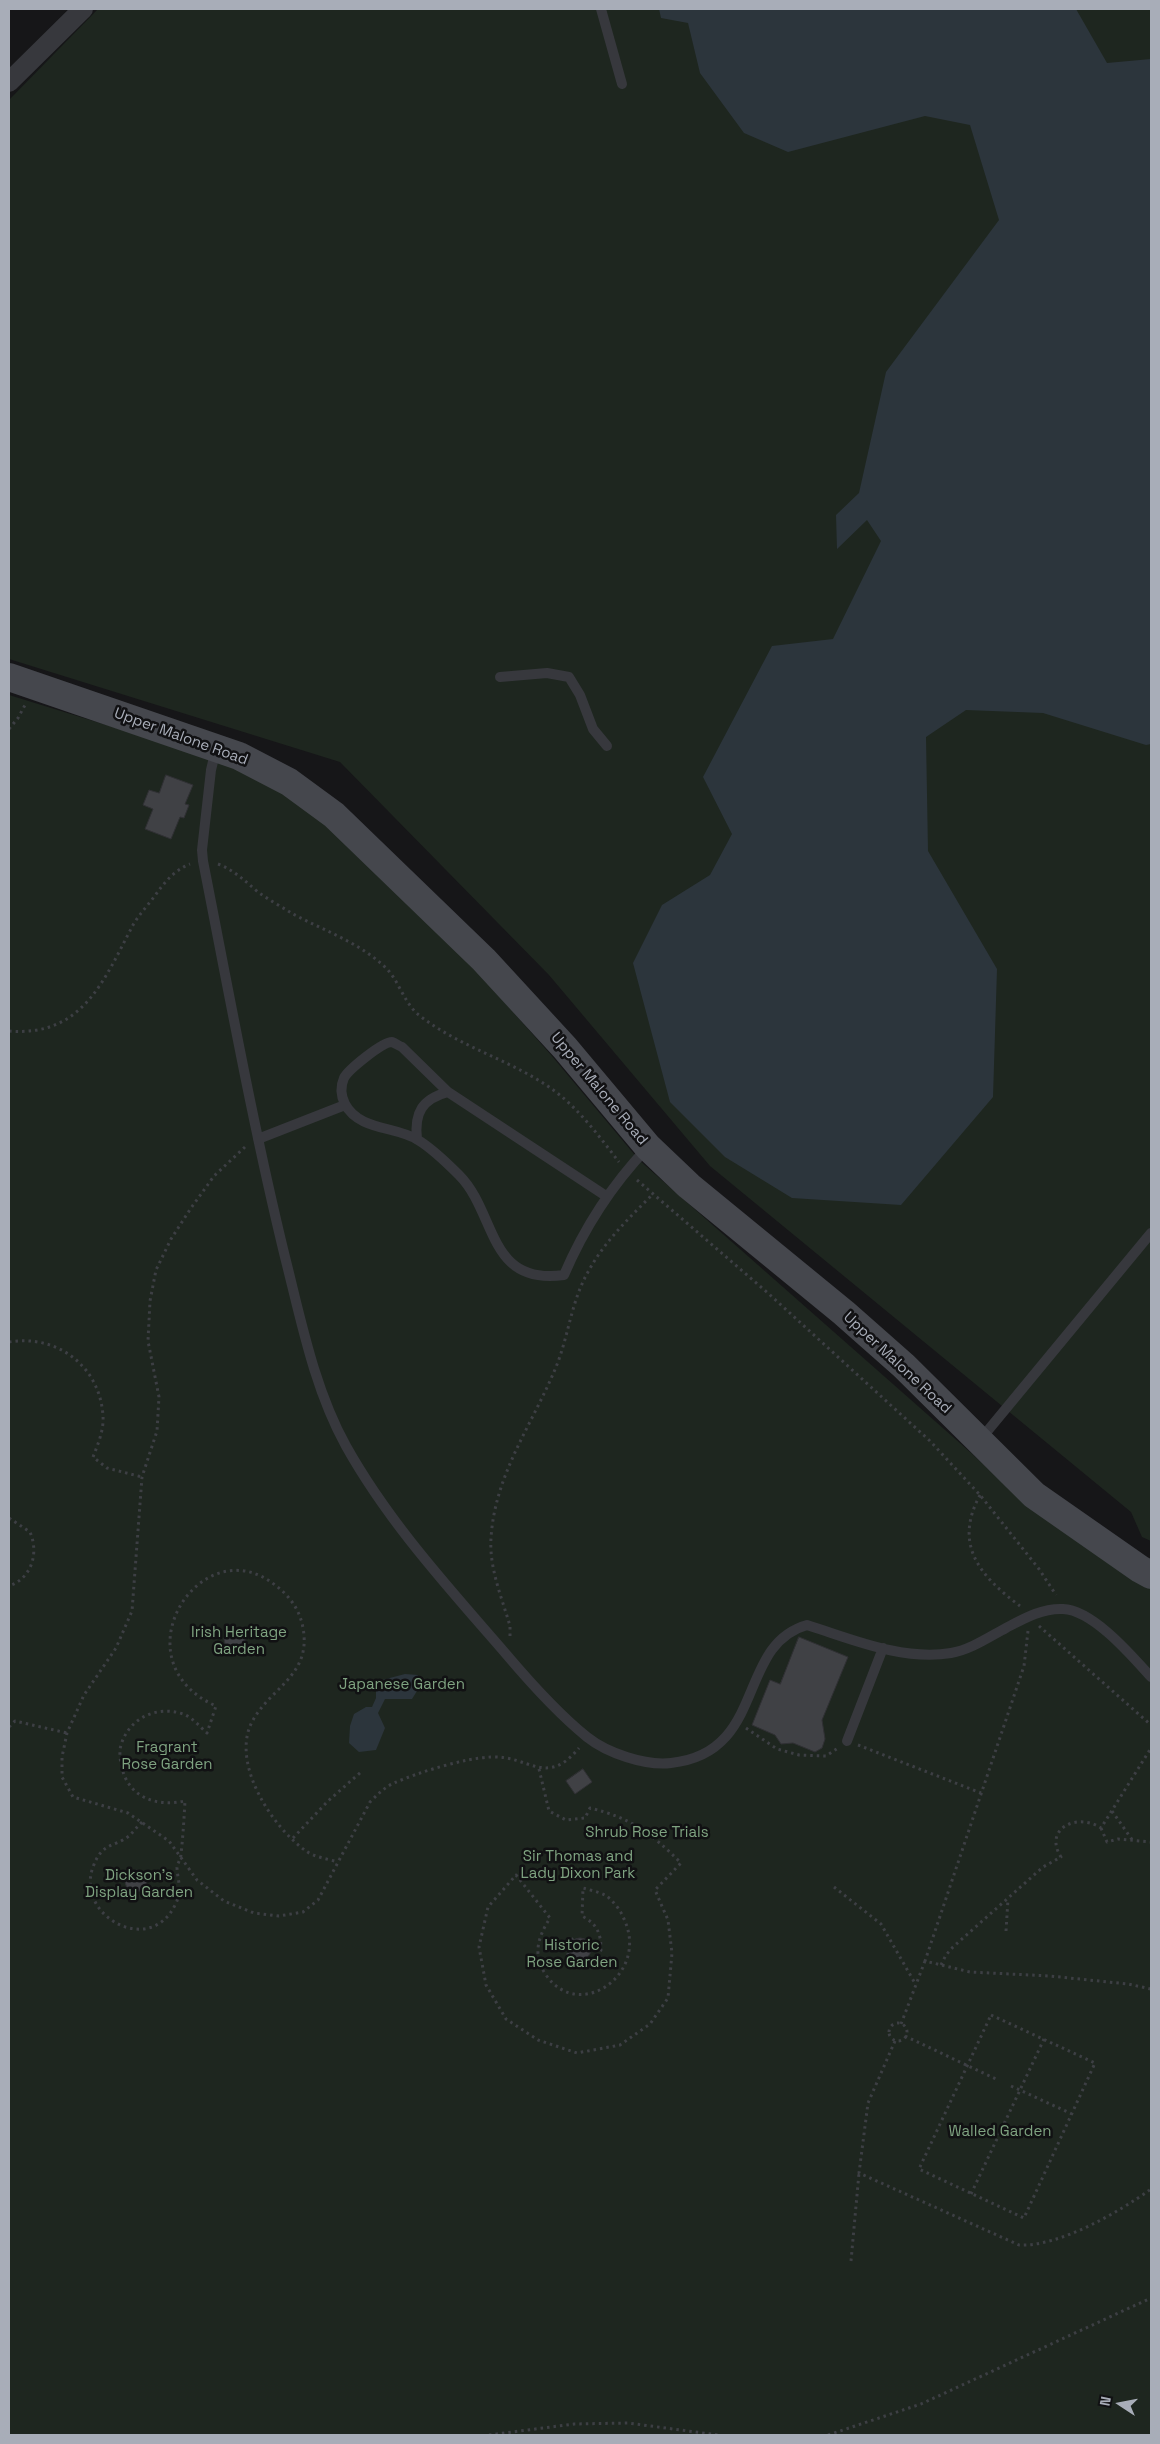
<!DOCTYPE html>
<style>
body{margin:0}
#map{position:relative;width:1160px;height:2444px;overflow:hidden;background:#161618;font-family:"Space Grotesk",sans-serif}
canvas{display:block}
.frame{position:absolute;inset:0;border:10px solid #a8adb8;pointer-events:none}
.north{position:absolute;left:1095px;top:2379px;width:50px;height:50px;-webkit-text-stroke:4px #111113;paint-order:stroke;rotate:281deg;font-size:14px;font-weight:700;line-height:20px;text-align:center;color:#a8adb8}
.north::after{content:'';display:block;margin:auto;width:18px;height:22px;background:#a8adb8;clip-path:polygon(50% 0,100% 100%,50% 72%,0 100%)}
</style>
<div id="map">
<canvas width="1160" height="2444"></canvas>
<div class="frame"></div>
<div class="north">N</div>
</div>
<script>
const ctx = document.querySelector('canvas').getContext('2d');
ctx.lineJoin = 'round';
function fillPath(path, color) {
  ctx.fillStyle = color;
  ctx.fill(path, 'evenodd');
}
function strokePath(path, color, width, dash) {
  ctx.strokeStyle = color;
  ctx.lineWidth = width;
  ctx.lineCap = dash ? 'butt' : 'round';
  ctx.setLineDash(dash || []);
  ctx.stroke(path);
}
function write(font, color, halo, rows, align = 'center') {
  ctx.font = font + ' "Space Grotesk",sans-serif';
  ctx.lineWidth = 5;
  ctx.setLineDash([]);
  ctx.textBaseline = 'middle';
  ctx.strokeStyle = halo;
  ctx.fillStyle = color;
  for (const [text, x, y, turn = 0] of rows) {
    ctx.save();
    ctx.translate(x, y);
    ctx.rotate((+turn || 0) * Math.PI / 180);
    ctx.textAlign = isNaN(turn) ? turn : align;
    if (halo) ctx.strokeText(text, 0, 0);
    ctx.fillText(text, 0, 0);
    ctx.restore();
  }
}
fillPath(new Path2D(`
 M98,9H1151V1541L1142,1537L1131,1512L710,1166L549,975L340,762L9,659V100Z
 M9,695L236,765L284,792L327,825L476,970L551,1055L639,1160L970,1452L1026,1504L1151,1586V2435H9Z`), '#1e261f');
fillPath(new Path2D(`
 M659,9H1076L1107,63L1151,59V744L1146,745L1043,713L966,710L926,737L928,851L997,969L993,1097L901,1205L792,1198L725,1157L670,1102L633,963L662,905L710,875L732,834L703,777L772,646L833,639L881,541L867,520L837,549L836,515L859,493L886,372L999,220L970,125L925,116L788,152L744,133L700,73L688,23L661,18Z
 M405,1674L418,1675L422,1683L412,1699H385L378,1713L385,1728L376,1750L359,1752L349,1743L350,1726L354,1714L366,1707H372L376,1698V1684L382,1680Z`), '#2c353c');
const building = new Path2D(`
 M166,775L193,785L185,804L189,805L184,818L180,817L171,839L145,829L153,809L143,805L149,790L159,793Z
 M224 1639a11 11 0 1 1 22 0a11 11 0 1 1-22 0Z
 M799,1637L848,1657L822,1720L825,1739L822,1748L815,1752L793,1743L781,1744L775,1735L752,1725L770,1680L780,1684Z
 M583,1769L592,1782L575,1794L566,1781Z
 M125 1881a11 11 0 1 1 22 0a11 11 0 1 1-22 0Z
 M569 1949a11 11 0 1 1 22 0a11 11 0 1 1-22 0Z`);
fillPath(building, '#404145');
strokePath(building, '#303034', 1);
strokePath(new Path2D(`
 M9,729L18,718L25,705
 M218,864C234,870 245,881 258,892C269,900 282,907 293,914C325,931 358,942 385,967C399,980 404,1004 420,1016C460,1047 508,1059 549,1087C577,1106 599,1136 619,1162
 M9,1031C83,1037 104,980 133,925C139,915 147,906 154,897C164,883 173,871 190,864
 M245,1147L214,1176L191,1208L171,1239L156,1270L150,1301L148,1341L159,1397L157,1431L142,1477L132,1611L116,1648L84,1695L67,1733L62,1757V1777L73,1797L128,1813L169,1841L197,1880L224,1901L254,1913L279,1916L303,1912L318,1900L370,1802C378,1794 385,1787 394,1783C419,1772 465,1758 491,1757C529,1755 546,1788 579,1748
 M637,1180L769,1294L930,1441L980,1495L1039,1569L1056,1595
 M9,1342C57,1334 100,1366 103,1416C104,1430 98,1444 93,1457L107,1468L142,1477
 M980,1495C953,1545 980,1576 1020,1606
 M9,1518L30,1532C39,1553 32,1578 9,1586
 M1039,1626L1151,1725
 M1028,1631L1024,1666L925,1961L970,1972L1050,1976L1128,1984L1151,1989
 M510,1636V1626C502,1598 489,1568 491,1538C495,1472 535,1421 558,1362C569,1332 572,1300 588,1272C604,1242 629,1218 653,1194
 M9,1727L15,1721L67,1733
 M746,1728L777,1749L799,1755L826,1756L838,1748
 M858,1745L981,1793
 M539,1769L549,1811L566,1820L585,1818L590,1808C631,1818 651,1833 681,1863L655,1890L668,1920L672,1953L668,1998L650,2024L620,2045L577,2053L538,2040L506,2019L486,1985L479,1947L488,1907L516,1875L550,1918C538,1937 532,1955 546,1975C579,2023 650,1974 624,1919C621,1911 613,1900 605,1895C599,1892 590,1890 583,1888L582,1916C597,1924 601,1933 601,1950L593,1963L580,1965L570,1960L566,1948L571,1938L581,1949
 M1112,1811L1133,1841
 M142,1822C137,1827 133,1832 129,1836C113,1848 102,1842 93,1867C75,1916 150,1957 175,1905C183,1890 178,1884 177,1868C177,1864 181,1859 181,1854C183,1836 184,1819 185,1801C157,1807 129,1798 122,1768C120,1760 119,1752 121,1745C129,1718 157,1705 183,1714C192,1717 200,1727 207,1733L216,1706C115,1661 201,1526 275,1585C289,1595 300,1610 303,1628C312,1677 268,1688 251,1724C232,1765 272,1827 306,1851C314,1857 328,1859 338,1862
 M1101,1828L1107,1842L1118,1839L1151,1842
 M293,1838L328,1801L361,1772
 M834,1887L881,1924L916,1985
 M1006,1931L1008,1899
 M941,1965L946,1955L953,1947L1043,1867L1061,1857C1043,1829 1077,1812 1101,1828L1151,1748
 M991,2015L1095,2063L1024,2218L919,2169Z
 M889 2032a9 9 0 1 1 18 0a9 9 0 1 1-18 0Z
 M901,2024L925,1961
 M905,2036L998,2080
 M895,2041L868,2103L859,2173L1019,2245C1059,2247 1119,2212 1151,2189
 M1011,2086L1072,2114
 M971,2194L1044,2039
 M851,2261L859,2173
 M489,2435L574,2424L628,2423L718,2435
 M828,2435L921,2404L1151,2298`), '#3d3f44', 3, [2.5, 4]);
strokePath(new Path2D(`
 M601,9L622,84
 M500,677L547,673L569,677L580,695L593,729L607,746
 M216,749L211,770L202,850L203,861C229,993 253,1126 285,1257C301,1320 314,1388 346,1446C389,1523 449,1588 506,1654C528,1680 561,1716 587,1737C607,1753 645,1766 671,1763C767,1753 736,1645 807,1625C852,1639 902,1661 951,1653C970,1650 989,1637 1006,1628C1023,1619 1042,1608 1063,1609C1093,1610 1132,1656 1151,1677
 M258,1139L345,1105
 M417,1139C414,1113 422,1099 448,1092
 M606,1196L448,1092L402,1047C399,1046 395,1043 392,1042C382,1042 348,1070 344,1078C340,1087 341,1096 345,1104C359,1131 397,1126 418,1140C433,1149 447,1163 459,1175C497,1213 487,1286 564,1275C585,1226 611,1186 647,1148
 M980,1440L1151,1233
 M847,1741L883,1648`), '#37383d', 10);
strokePath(new Path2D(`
 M9,82L83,9`), '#37383d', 20);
strokePath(new Path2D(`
 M9,677L239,756L289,782L334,815L484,960L565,1048L648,1147L689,1186L844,1313L904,1366L1034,1495L1140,1569L1151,1575`), '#45474d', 28);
write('15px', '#a8adb8', '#111113', [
 ["Upper Malone Road",181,737,20],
 ["Upper Malone Road",599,1089,50],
 ["Upper Malone Road",897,1363,43]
]);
write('15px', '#7fa381', '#111113', [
 ["Irish Heritage",239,1633],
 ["Garden",239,1650],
 ["Japanese Garden",402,1685],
 ["Fragrant",167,1748],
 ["Rose Garden",167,1765],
 ["Shrub Rose Trials",647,1833],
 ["Sir Thomas and",578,1857],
 ["Lady Dixon Park",578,1874],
 ["Dickson's",139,1876],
 ["Display Garden",139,1893],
 ["Historic",572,1946],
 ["Rose Garden",572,1963],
 ["Walled Garden",1000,2132]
]);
</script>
